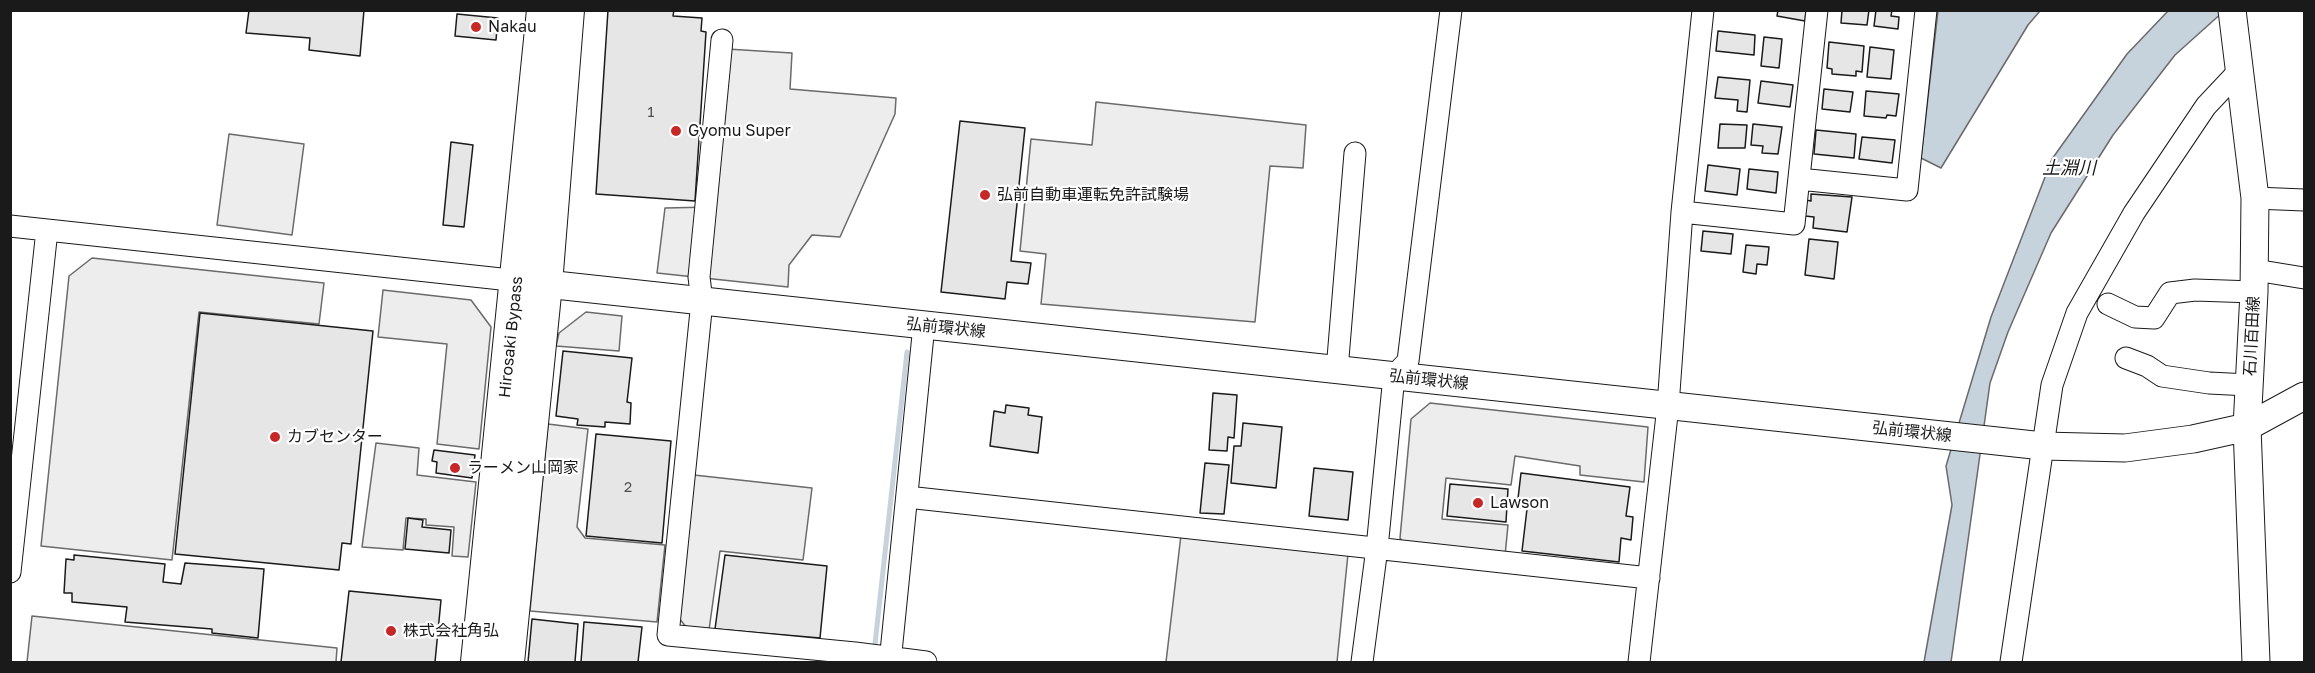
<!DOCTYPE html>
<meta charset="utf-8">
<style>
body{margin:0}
#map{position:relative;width:2315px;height:673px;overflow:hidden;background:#fff;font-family:"Golos Text",sans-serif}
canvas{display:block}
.frame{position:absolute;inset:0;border:12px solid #1a1a1a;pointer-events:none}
</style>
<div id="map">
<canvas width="2315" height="673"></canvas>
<div class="frame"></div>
</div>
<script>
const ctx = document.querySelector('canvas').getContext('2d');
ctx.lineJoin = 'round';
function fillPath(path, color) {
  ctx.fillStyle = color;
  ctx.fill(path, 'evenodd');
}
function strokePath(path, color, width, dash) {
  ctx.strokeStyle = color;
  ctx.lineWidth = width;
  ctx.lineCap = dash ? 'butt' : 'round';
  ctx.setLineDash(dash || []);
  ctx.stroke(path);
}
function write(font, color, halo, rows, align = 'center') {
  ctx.font = font + ' "Golos Text","Noto Sans JP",sans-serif';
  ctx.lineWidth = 4.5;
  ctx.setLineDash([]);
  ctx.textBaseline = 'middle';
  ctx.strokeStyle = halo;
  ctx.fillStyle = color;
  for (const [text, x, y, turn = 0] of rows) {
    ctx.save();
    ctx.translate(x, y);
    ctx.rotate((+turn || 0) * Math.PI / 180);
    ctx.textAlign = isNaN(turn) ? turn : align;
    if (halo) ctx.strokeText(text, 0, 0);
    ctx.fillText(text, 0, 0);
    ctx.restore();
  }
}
const parking = new Path2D(`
 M727,49L792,53L790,89L896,98L895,114L840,237L812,235L789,265L788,287L657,273L665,208L711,207Z
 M1096,102L1306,125L1303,168L1270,166L1255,322L1041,304L1046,254L1020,251L1031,139L1092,145Z
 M229,134L304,144L292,235L217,225Z
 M92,258L324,283L319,324L199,312L172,560L41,546L69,276Z
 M383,290L471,300L491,327L479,449L437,444L447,344L378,337Z
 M586,312L622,316L619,351L556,346L559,333Z
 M1430,403L1648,427L1644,482L1580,475V466L1515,456L1511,485L1446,478L1442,519L1508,525L1505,556L1404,544L1400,538L1411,419Z
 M548,424L588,429L577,527L585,538L665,545L657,622L530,611Z
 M376,443L419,448L417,475L476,482L468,557L452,556L454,527L426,525V519L406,518L403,550L362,547Z
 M694,475L812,488L803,560L720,551L709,630L687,628L678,617Z
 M1181,535L1348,554L1337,662H1166Z
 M32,616L337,648L336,662H27Z`);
fillPath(parking, '#ededed');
strokePath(parking, '#6a6a6a', 1.5);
const water = new Path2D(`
 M1938,11H2040L2028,25L1941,168L1921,158Z
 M2168,11H2224L2175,55L2113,135L2051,233L2008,332L1990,383L1951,662H1924L1952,505L1946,466L1991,317L2052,159L2127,54Z`);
fillPath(water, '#c6d2dc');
strokePath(water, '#6a6a6a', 1.5);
strokePath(new Path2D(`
 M875,644L907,352`), '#c6d2dc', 5);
const building = new Path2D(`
 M249,10H364L360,56L309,50L310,38L246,33Z
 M608,10H674L673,16L702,18L701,31L706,32L695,201L596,194Z
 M1778,10H1806L1805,21L1777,16Z
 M1842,10H1869L1867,25L1841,23Z
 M1876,10H1892L1891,16L1899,17L1898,29L1874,26Z
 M457,14L498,18L496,40L455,36Z
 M1718,31L1755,35L1754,55L1716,51Z
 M1764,37L1782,39L1779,68L1761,66Z
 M1829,42L1864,46L1862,72L1856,71V76L1832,74V69L1827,68Z
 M1870,47L1894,50L1891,79L1867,77Z
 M1718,77L1750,80L1747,112L1737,111L1738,100L1715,98Z
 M1761,81L1793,85L1790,107L1758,103Z
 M1824,89L1853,92L1850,112L1822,109Z
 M1866,91L1899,94L1896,116L1887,115L1886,118L1864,116Z
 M960,121L1025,128L1011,261L1031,263L1028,284L1007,282L1005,299L941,292Z
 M1720,124L1747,125L1745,148H1718Z
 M1753,124L1782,127L1778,154L1762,153L1763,146L1751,145Z
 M1816,130L1856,134L1854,158L1814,154Z
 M1862,137L1895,140L1892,163L1859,159Z
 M451,142L473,145L464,227L443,225Z
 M1708,165L1740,169L1737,195L1705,191Z
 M1749,169L1778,172L1776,193L1747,189Z
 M1811,194L1852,197L1847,232L1813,228L1814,217L1805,216L1806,200L1811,201Z
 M1703,231L1733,234L1731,254L1701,251Z
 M1809,239L1838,242L1834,279L1805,275Z
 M1746,245L1769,247L1767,265L1757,264L1756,274L1743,272Z
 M200,313L373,331L351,544L342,543L339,570L175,554Z
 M563,351L632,358L627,402L631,403L630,424L605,422V427L577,425L578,419L556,416Z
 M1213,393L1237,395L1234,438L1228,437L1227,451L1209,450Z
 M1006,405L1029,408L1028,415L1042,417L1038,453L990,446L994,411L1005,413Z
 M1243,423L1282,427L1276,488L1231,483L1234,446H1241Z
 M596,434L671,441L662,543L586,536Z
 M434,450L475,455L472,478L436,473L437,462L432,461Z
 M1205,463L1229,465L1224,514L1200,513Z
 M1314,468L1353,472L1348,520L1309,516Z
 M1521,473L1630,487L1626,516L1633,517L1631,540L1621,538L1619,562L1522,551L1527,509L1517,507Z
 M1450,484L1508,489L1506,522L1447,516Z
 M408,518L423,520L422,527L451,530L449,553L405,549Z
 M74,555L165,564L163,582L181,584L185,563L264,569L258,638L212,633V629L125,622L127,607L72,602V593H64L66,559L74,560Z
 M725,555L827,566L820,638L715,629Z
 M349,591L441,600L435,662H341Z
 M532,619L578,624L575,662H528Z
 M584,622L642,627L638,662H581Z`);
fillPath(building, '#e6e6e6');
strokePath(building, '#1a1a1a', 1.5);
const minor = new Path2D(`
 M722,40L699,277L702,301L668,635L855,653L926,662
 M1799,179L1907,190L1926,10
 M2255,198L2304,200
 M1682,212L1794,224L1817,10
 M10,226L529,282
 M2255,270L2304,278
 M2108,304L2135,317L2154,318L2170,293L2195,290L2254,292
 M2126,358L2147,366L2162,376L2209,383L2249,385
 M1337,370L1355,153
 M907,497L1649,578
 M10,572L47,230
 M890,662L924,325
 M1362,662L1377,548L1394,376L1408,361L1451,10
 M1639,662L1668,406L1682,212L1703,10
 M2011,662L2052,385L2077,313L2134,213L2206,106L2238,72`);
const major = new Path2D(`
 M2232,10L2255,198L2254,292L2247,427L2256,662
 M546,284L2043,446L2125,448L2193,439L2247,427L2304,396`);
const highway = new Path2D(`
 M477,662L543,10
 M508,662L546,284L568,10`);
strokePath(minor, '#1a1a1a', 23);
strokePath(major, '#1a1a1a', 29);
strokePath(highway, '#1a1a1a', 34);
strokePath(minor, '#fff', 21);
strokePath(major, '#fff', 27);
strokePath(highway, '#fff', 32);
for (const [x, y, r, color] of [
 [476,27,6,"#c62828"],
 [676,131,6,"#c62828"],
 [985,195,6,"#c62828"],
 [275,437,6,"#c62828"],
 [455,468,6,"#c62828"],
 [1478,503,6,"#c62828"],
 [391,631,6,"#c62828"]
]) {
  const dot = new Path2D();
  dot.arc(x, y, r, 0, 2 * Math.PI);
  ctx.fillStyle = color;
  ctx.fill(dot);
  strokePath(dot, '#fff', 2);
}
write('14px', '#4d4d4d', null, [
 ["1",651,113],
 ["2",628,488]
]);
write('16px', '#1a1a1a', '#fff', [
 ["Nakau",488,27],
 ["Gyomu Super",688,131],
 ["弘前自動車運転免許試験場",997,195],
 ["カブセンター",287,437],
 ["ラーメン山岡家",467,468],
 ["Lawson",1490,503],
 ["株式会社角弘",403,631]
], 'left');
write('16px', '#1a1a1a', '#fff', [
 ["弘前環状線",946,328,6],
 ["石川百田線",2252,336,-87],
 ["Hirosaki Bypass",511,337,-84],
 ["弘前環状線",1429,380,6],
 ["弘前環状線",1912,432,6]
]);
write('italic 18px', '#1a1a1a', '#fff', [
 ["土淵川",2069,168]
]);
</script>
